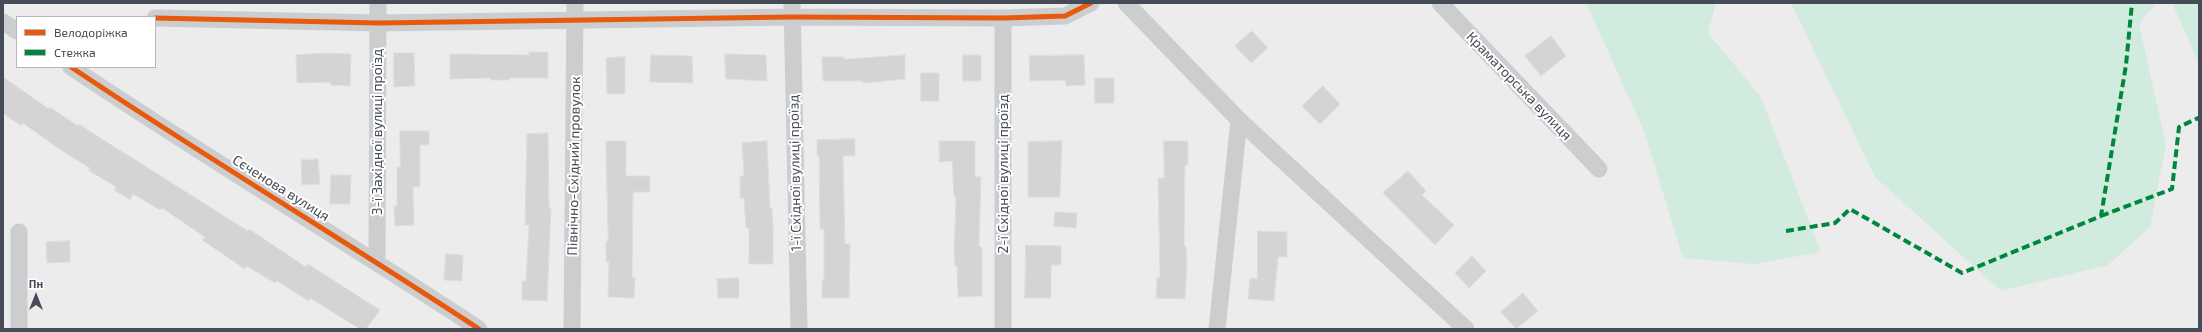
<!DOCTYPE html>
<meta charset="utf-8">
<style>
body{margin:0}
#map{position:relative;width:2202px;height:332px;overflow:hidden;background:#edecec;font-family:"Exo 2",sans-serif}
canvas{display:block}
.frame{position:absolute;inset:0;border:4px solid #454c57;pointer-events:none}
.legend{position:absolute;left:16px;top:16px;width:140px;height:52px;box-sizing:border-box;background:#fff;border:1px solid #b5b7bc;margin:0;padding:5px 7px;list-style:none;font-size:12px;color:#454c57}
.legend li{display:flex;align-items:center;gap:8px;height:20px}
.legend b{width:20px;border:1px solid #b5b7bc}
.north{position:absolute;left:16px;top:276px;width:40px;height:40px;-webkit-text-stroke:3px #fff;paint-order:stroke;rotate:0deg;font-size:11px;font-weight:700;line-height:16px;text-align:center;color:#454c57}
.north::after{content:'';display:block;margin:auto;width:14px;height:18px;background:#454c57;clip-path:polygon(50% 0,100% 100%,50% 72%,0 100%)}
</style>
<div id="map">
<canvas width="2202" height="332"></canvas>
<div class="frame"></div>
<ul class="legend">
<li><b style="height:5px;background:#e8590c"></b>Велодоріжка</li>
<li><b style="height:5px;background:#00873e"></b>Стежка</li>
</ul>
<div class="north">Пн</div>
</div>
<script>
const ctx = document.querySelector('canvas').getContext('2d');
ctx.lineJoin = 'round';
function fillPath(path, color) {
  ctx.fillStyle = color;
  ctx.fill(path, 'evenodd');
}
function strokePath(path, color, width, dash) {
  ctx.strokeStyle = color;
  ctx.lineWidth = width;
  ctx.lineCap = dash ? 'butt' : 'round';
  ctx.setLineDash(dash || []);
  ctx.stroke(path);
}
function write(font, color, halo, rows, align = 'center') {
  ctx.font = font + ' "Exo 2",sans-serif';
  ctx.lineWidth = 4;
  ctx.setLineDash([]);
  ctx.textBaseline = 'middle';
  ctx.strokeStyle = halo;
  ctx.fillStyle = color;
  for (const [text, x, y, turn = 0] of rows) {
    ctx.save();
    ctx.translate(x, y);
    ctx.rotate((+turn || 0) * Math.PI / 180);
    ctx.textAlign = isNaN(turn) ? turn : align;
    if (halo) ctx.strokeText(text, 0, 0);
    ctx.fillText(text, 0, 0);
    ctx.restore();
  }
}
fillPath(new Path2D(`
 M1586,3H1716L1708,33L1761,97L1821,252L1754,264L1683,258L1644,131Z
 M1791,3H2156L2139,24L2166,145L2150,227L2108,265L2001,291L1875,177Z
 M2172,3H2199V63Z`), '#d1ebdf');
const building = new Path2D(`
 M1252,31L1268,48L1251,63L1235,46Z
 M1551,36L1566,56L1541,76L1525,56Z
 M529,52H548V78H509V80H491V78L450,79V54L529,55Z
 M331,53L351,54L350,86L330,85L331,82L297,83L296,55Z
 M394,53H414L415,86L394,87Z
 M725,54L766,55L767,81L726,79Z
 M651,55L692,56L693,83L650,82Z
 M905,55V79L863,83V81H823L822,57H844V59Z
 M963,55H981V81H963Z
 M1084,55L1085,85L1066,86L1065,80L1030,81L1029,56Z
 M625,57V94H607L606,58Z
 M921,73H939V101H921Z
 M3,77L49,109L50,107L78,126L79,124L91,132L248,231L249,229L306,267L308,264L380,310L366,329H360L310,298L309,301L277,281L275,283L247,266L245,269L202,240L205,237L162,208L160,210L133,194L130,200L114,190L116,187L88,170L90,168L62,151L23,123L21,126L3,113Z
 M1095,78H1114V103H1095Z
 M1323,86L1340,104L1320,124L1302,106Z
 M400,131H429V145H420V187H413L414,225L395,226L394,206H397V167H400Z
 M548,133L549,208H551L547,301L522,300V281H526L529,225H525L527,134Z
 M855,139V156H843L845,244H850L849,298H822V280H824V229H820L819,156H817V140Z
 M606,141H626V176H650V192H633L632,278H635L634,298L608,297L609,262H606V241H608Z
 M767,141L770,208H772L773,226V264H749V228H746L744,198H740V176H744L742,143Z
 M939,141H975V177H981L979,247H982V296L958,297L957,266H955L954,252L956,197H954L952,161L940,162Z
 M1062,141L1060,197H1028V142Z
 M1164,141H1188V165H1185L1184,246H1186L1187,265L1185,299L1156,298L1157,278H1160L1158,178H1164Z
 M318,159L320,184L302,185L301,160Z
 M1408,171L1426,191L1422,195L1454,225L1435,245L1383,193Z
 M331,175H351L350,204H330Z
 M1055,212L1077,213L1076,228L1054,226Z
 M1258,231L1287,232V257H1278L1274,301L1248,299L1250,278L1257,279Z
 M70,241V262L47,263L46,242Z
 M1026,245L1061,246V265H1051V298H1025Z
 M446,254L463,255L462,281L444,280Z
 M1472,256L1486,271L1469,288L1455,273Z
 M739,278V298H718L717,279Z
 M1523,293L1538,311L1516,329L1501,312Z`);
fillPath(building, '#d4d4d7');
strokePath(building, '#dededf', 1);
strokePath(new Path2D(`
 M792,3L799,329
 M1126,3L1239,120L1466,329
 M1440,3L1599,169
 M155,18L378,23L791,17L1003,18L1065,16L1091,3
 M1003,18V329
 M3,22L17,31
 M71,67C205,157 344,240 479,329
 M19,232V329
 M377,261L378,3
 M572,329L575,3
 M1217,329L1239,120`), '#cbcdcf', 17);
strokePath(new Path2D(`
 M2101,216L2172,189L2179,127L2198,118L2199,120
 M1786,231L1835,223L1850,209L1962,273L2101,216L2126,65L2132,3`), '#00873e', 4, [8, 4]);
strokePath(new Path2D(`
 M155,18L378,23L791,17L1003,18L1065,16L1091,3
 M71,67C205,157 344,240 479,329`), '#e8590c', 5);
write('14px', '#454c57', '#fff', [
 ["Краматорська вулиця",1519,86,46],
 ["3-ї Західної вулиці проїзд",377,132,-90],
 ["Північно-Східний провулок",574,166,-89],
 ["1-ї Східної вулиці проїзд",795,173,-91],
 ["2-ї Східної вулиці проїзд",1003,174,-90],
 ["Сєченова вулиця",281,188,32]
]);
</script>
